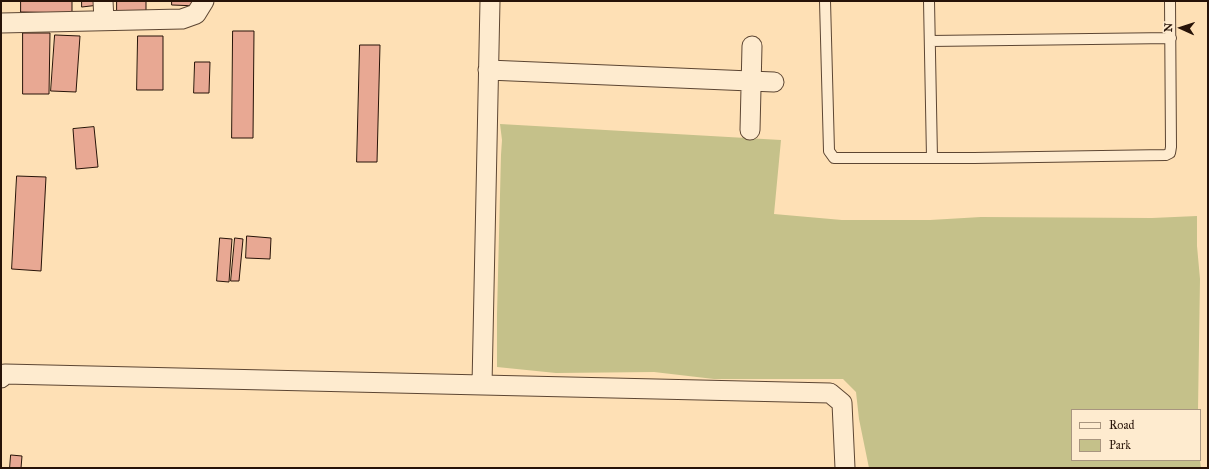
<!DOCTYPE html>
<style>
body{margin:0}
#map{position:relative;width:1209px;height:469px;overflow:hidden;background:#fee0b5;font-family:"IM FELL Great Primer",serif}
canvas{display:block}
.frame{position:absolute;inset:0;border:2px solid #271308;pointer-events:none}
.legend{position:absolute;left:1071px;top:409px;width:130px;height:52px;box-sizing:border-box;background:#feebcf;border:1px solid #a8957f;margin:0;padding:5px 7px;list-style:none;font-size:12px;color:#271308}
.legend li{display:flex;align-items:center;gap:8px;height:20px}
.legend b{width:20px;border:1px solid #a8957f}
.north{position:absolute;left:1161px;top:8px;width:40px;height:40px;-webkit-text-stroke:3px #feebcf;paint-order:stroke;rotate:273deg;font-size:11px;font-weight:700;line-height:16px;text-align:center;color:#271308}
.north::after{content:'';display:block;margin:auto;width:14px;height:18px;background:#271308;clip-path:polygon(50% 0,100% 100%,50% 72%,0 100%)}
</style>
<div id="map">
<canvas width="1209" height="469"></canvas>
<div class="frame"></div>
<ul class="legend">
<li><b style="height:5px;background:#feebcf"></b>Road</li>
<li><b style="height:11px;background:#c5c18a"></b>Park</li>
</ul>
<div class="north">N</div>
</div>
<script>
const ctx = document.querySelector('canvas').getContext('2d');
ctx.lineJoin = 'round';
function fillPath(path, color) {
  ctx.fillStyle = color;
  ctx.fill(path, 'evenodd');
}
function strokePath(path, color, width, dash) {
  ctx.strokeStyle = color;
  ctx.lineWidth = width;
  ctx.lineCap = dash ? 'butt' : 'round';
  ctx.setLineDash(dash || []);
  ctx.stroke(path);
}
fillPath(new Path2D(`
 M500,124L781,140L774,214L842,220H930L981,217L1152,218L1197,216V246L1200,279L1198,410H1072V460H1200L1201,468H869L859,419L856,392L843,379H714L654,372L556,373L497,367V314L501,155L502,140Z`), '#c5c18a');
const building = new Path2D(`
 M21,1H72V13L21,12Z
 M82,1H99V5L82,7Z
 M117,1H146V11H117Z
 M172,1H198V6L172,5Z
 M233,31H254L253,138H232Z
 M23,33H50L49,94H23Z
 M55,35L80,36L76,92L51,91Z
 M138,36H163V90H137Z
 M360,45H380L377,162H357Z
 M195,62H210L209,93H194Z
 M94,127L98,167L76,169L73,129Z
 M17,176L46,177L41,271L12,269Z
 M247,236L271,238L270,259L246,258Z
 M220,238L232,239L229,282L217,281Z
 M235,238L243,239L239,281H231Z
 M11,455L22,456L21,468H10Z`);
fillPath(building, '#e8a893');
strokePath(building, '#271308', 1);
const lane = new Path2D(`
 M825,1L829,151L834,158H974L1166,155L1170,153L1171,147L1170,1
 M929,1L932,158
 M930,41L1171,38`);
const street = new Path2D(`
 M103,1L104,20
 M1,23L182,19L196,14L204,1
 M488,70L774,82
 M750,130L752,46
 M1,378L5,374L830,393L842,403L845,468
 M482,385L490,1`);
strokePath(lane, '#5d4633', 12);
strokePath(street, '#5d4633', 21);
strokePath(lane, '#feebcf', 10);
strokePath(street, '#feebcf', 19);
</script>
